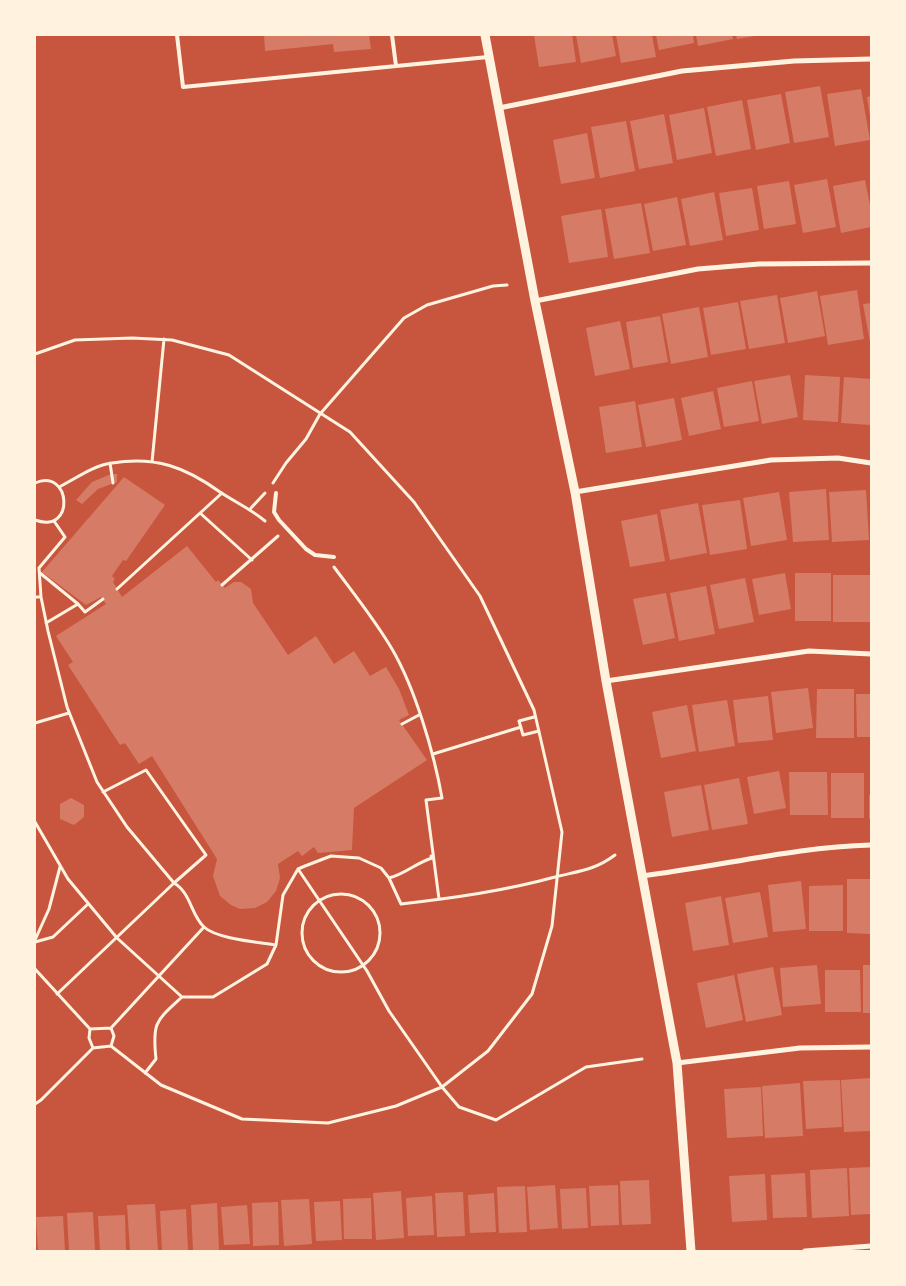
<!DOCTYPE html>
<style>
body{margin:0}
#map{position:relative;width:906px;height:1286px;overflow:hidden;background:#c8553d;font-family:"Noto Sans",sans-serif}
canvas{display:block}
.frame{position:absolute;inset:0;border:36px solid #fff3e0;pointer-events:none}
</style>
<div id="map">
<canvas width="906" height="1286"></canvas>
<div class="frame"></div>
</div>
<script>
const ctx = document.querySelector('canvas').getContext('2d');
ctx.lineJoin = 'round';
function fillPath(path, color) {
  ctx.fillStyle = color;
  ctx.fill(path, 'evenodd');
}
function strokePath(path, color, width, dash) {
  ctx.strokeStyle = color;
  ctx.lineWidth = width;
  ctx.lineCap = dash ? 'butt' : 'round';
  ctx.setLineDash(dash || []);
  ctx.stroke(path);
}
fillPath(new Path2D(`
 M264,35H369L371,49L334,52L333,44L265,51Z
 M534,35H572L576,62L539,67Z
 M576,35H612L616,56L581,63Z
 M616,35H652L656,57L621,63Z
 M656,35H693L694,43L659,50Z
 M696,35H732L733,39L698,46Z
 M736,35H755V36L737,39Z
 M820,86L829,137L794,143L785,92Z
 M861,89L870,140L835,146L827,94Z
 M781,94L790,143L756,150L747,100Z
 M871,96V116H870L867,97Z
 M742,100L751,149L716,156L707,107Z
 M704,108L712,153L677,160L669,115Z
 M664,114L673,163L639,169L630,121Z
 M626,121L635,171L600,178L591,127Z
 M587,133L595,178L561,184L553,140Z
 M827,179L836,227L803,233L794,185Z
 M865,180L871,210V227L841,233L833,186Z
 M789,181L796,224L764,229L757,186Z
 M752,188L759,230L726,236L719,193Z
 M714,192L723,240L690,246L681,199Z
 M677,197L686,245L653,251L644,204Z
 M641,203L650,253L614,259L605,209Z
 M601,209L608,257L569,263L561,216Z
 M857,290L864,339L828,345L820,296Z
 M817,291L825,336L788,343L780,298Z
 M777,295L785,343L749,349L740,301Z
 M738,302L746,349L711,355L703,308Z
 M871,303V342H870L863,304Z
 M699,307L708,357L671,364L662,314Z
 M660,316L668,362L633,368L626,322Z
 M620,321L630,369L595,376L586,328Z
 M790,375L798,417L762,424L754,381Z
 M805,375L840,377L838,422L803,420Z
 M844,377L871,379V425L841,423Z
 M752,381L759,421L724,427L717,388Z
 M713,391L721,429L689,436L681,398Z
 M674,398L682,440L646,447L638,405Z
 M635,401L642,447L606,453L599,407Z
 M111,474H117V482L98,489L82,504L76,500L92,482Z
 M124,477L165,505L126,561L123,560L112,576L115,579L113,582L122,597L187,546L216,582L218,580L225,588L234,582H241L251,589L253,603L288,655L316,636L334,664L354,651L370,676L386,667L399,689L409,715L399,720L427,760L354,808L352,850L318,853L314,847L302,856L298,851L278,864L280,878L276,891L267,902L255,908L240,909L231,905L220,896L213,876L217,859L152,756L139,764L125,743L120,745L68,665L73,662L56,636L106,604L101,597L86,605L42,572Z
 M826,489L829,540L793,542L789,492Z
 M866,490L869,540L832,542L829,492Z
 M779,492L787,540L751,546L743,498Z
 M740,500L747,549L710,555L702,505Z
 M698,503L707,553L670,560L660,510Z
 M657,514L665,561L630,567L621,521Z
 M785,573L791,609L759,615L752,579Z
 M795,573H831V621H795Z
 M833,575H871V622H833Z
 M745,578L754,622L719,629L710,585Z
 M706,586L715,634L679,641L670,593Z
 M666,593L675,638L643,645L633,599Z
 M808,688L813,728L776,733L771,692Z
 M817,689H854V738H816Z
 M856,694H871V737H857Z
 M768,696L773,740L738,743L733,700Z
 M727,700L735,746L699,752L692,705Z
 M687,705L696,751L661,758L652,712Z
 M779,771L786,808L754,814L747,777Z
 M789,772H827L828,815H790Z
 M831,773H864V818H831Z
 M739,778L748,824L712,830L704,785Z
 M701,785L709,830L672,837L664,792Z
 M869,795H871V819H869Z
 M71,798L84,805V817L74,825L60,819V804Z
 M847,879H871V934L847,933Z
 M801,881L806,929L773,932L768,885Z
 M843,885V931H809V886Z
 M760,892L768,937L733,943L725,898Z
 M721,896L729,945L693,951L685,903Z
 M817,965L821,1004L783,1007L780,968Z
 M863,965H871V1013H863Z
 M773,967L782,1015L746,1022L737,974Z
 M825,970H860L861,1012H825Z
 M734,975L743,1020L706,1028L697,983Z
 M871,1078V1131L844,1132L841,1080Z
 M840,1080L842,1127L806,1129L803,1081Z
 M800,1083L803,1136L765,1138L762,1086Z
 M761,1087L763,1136L727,1138L724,1089Z
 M871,1167V1214L851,1215L849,1168Z
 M847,1168L849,1216L812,1218L810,1170Z
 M805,1173L807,1217L773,1218L771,1175Z
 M765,1174L767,1220L732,1222L729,1176Z
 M649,1180L651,1224L622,1225L620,1181Z
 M555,1185L558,1228L530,1230L527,1187Z
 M618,1185L619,1225L591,1226L589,1186Z
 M525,1186L527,1232L499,1233L497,1187Z
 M586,1188L588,1228L562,1229L560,1189Z
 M401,1191L404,1238L376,1240L373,1193Z
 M463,1192L465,1236L437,1237L435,1193Z
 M494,1193L496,1232L470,1233L468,1195Z
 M432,1196L434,1235L408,1236L406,1198Z
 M371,1198L372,1239H344L343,1199Z
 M309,1199L312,1244L284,1246L281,1200Z
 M340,1201L342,1240L316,1241L314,1202Z
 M278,1202L279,1245L253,1246L252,1203Z
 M217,1203L219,1250L193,1251L191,1205Z
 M155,1204L158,1251H130L127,1205Z
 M247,1205L250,1244L224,1245L221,1207Z
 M186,1209L188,1250L162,1251L160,1211Z
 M93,1212L95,1251H69L67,1213Z
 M125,1215L126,1251H100L98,1216Z
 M63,1216L65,1251H38L36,1217Z`), '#d67c66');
strokePath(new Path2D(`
 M35,354L75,340L132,338L172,340L229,355L350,432L414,502L480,596L534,710L562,832L552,926L532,994L488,1051L442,1087L396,1106L328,1123L242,1119L161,1085L111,1046
 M152,462L164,339
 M110,463L113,483
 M35,483C71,467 76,535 35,520
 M273,483L286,463L306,439L320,414L404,318L427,305L493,286L507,285
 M59,487C75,479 94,465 112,463C156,456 185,467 220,492C235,502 251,509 265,521
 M251,508L265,493
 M200,513L252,560
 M54,521L65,537L39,568L41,597L48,631L67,707L97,782L127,827L174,883C191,893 191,915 204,927C217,939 258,942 276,945
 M334,567C354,594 375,620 392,649C415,688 434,753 442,798L426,800L439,899
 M40,573L78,604
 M222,585L278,536
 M117,589L222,493
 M35,597H41
 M46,623L78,604L85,612L103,599
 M534,717L519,721L523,735L539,731
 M35,723L69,713
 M402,724L419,715
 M433,754L521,727
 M35,822L68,879L117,938L182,997
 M298,869L367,971L389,1011L442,1087L459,1107L496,1120L586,1067L642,1059
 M389,878C405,874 416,863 432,858L431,856
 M302 933a39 39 0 1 1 78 0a39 39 0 1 1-78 0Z
 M35,940L49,909L60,867
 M35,942L53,937L88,904
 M35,969L90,1029L111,1028L114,1036L111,1046L93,1048L89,1038L90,1029
 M57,994L174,883L206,855L146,770L103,792
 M111,1028L204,927
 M145,1073L156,1059C152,1022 156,1021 182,997H213L267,964L276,945L283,895L298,869L305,866L331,856L359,858L381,868L389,878L401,904C453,898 504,891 555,877C579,871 595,870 615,855
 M35,1104L41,1100L93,1048`), '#fff3e0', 3);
strokePath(new Path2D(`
 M177,35L183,87L488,57
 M392,35L396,66
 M276,493L274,512L279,520L306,549L315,555L334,557`), '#fff3e0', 4);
strokePath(new Path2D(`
 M499,108L682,71L794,61L871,59
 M535,301L698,269L759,264L871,263
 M575,492L771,460L838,458L871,463
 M606,681L809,651L871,654
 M641,876C718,867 793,847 871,845
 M677,1063L800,1048L871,1047
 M805,1251L871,1246`), '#fff3e0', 5);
strokePath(new Path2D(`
 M485,35L535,301L575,492L606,681L677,1063L691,1251`), '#fff3e0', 9);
</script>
